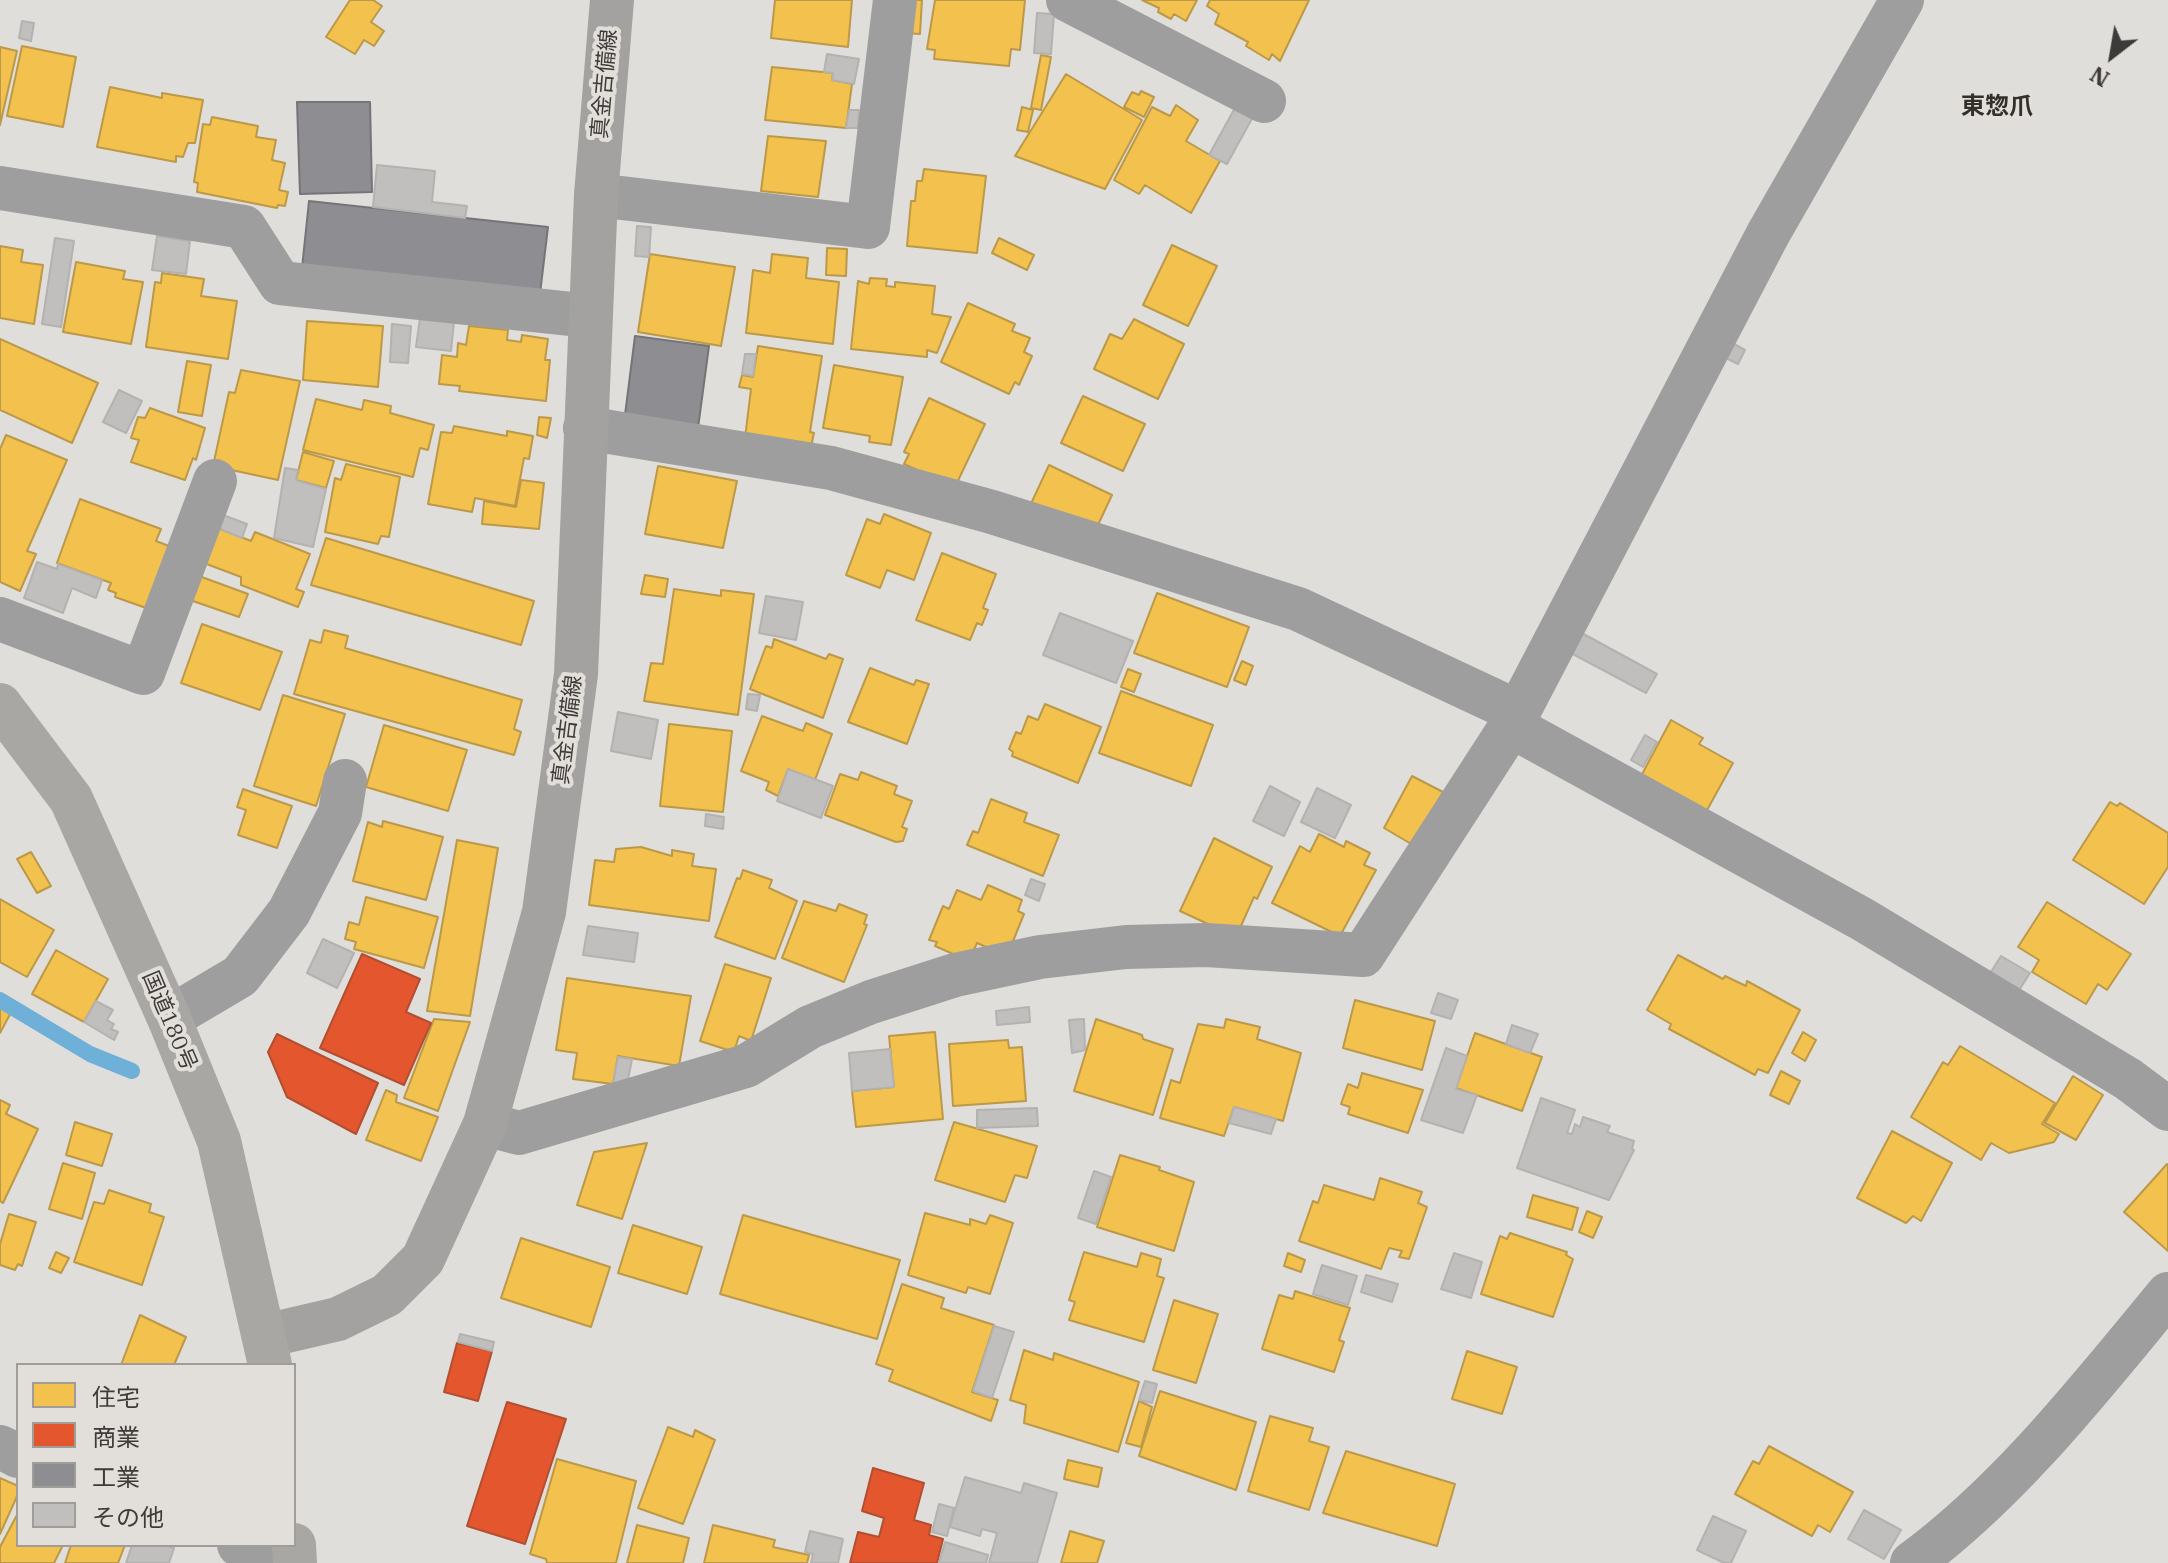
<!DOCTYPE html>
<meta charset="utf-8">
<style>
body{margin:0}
#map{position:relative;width:2168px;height:1563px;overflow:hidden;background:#e0dedb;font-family:"IBM Plex Serif","Noto Sans JP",serif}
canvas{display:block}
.legend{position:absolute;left:16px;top:1363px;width:280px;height:184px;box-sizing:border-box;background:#e2ded9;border:2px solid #a09d99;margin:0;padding:10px 14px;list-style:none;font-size:24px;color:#3d3b39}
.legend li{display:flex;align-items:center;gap:16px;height:40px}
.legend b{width:40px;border:2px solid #a09d99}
.north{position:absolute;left:2072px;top:16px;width:80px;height:80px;-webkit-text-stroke:6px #e2ded9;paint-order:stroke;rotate:211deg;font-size:22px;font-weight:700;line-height:32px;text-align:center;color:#3d3b39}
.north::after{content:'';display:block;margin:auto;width:28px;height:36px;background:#3d3b39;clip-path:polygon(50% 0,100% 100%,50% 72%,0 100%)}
</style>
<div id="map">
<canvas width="2168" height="1563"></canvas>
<ul class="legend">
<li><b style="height:22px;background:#f2c14e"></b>住宅</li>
<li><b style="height:22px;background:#e4572e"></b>商業</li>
<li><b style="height:22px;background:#8d8d92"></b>工業</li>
<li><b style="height:22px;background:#c1bfbe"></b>その他</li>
</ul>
<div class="north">N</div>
</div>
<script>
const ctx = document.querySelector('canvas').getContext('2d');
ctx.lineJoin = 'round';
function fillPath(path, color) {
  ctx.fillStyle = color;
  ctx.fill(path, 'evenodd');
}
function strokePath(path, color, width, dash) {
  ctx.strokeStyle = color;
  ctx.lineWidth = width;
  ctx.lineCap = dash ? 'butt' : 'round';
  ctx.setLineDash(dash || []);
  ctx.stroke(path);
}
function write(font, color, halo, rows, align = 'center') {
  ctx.font = font + ' "IBM Plex Serif","Noto Sans JP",serif';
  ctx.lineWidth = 8;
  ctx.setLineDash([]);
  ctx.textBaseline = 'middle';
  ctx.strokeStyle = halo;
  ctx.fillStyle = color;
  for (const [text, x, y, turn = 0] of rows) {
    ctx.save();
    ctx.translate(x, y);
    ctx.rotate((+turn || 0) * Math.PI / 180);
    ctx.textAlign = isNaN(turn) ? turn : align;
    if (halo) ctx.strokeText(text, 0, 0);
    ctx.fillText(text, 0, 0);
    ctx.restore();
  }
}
const homes = new Path2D(`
 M350,0H373L382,6L371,22L384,31L374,46L364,40L355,54L326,37Z
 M775,0H852L848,47L771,38Z
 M907,0H922L920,34L905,33Z
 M935,0H1025L1020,50L1011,49L1009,66L934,59L935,50L927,49Z
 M1142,0H1197L1186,21L1174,14L1171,19L1158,12L1159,8Z
 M1210,0H1309L1280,61L1272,54L1269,60L1246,46L1248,42L1215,24L1219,14L1207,6Z
 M22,46L76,57L63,127L7,116Z
 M0,47L17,51L0,125Z
 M1041,55L1051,57L1041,110L1031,108Z
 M772,67L833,73L832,80L852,84L846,128L765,120Z
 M1066,74L1142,120L1105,189L1015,156Z
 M110,87L162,98V93L203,100L195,143H188L183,157L176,156V162L97,147Z
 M1141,91L1154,97L1144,117L1124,107L1132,92L1139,95Z
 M1176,105L1198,120L1186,141L1220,161L1191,213L1145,185L1139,194L1114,180L1152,107L1170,116Z
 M1022,107L1033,110L1028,132L1017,130Z
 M212,117L258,126L256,137L276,140L272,160L285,163L279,190L288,192L285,206L278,205L277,208L197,192L198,183L194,182L203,124L210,125Z
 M768,136L826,141L818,197L761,191Z
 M924,169L986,176L977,253L907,246L911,201H915L917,181H922Z
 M999,238L1034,255L1027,270L992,253Z
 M1172,245L1217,266L1188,326L1143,305Z
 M0,246L23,250L21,262L43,265L34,324L0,318Z
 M827,248L847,249L846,276L826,275Z
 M650,254L735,267L721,346L638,332Z
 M772,254L808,258L806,278L839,282L833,344L746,333L753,270L770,273Z
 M76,262L125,271L123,279L143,282L131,344L63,332Z
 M162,273L204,279L201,296L237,301L228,359L146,347L155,282L161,283Z
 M870,278L887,279L886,286L895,287V282L935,286L932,314L951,317L937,353L927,350V357L851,349L858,281L869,284Z
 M968,303L1015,324L1012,331L1030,338L1024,352L1032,356L1019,385L1015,382L1009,394L941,362Z
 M1134,319L1184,344L1158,399L1094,369L1110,334L1122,339Z
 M307,321L383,326L378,387L303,380Z
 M469,326L508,330L507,340L521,342L522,335L548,339L545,360H550L546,401L459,391L460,386L439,384L442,355L457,357L458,343L466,345Z
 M0,339L98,383L72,443L0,410Z
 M758,346L822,356L810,432L814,433L810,451L745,438L751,389L739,387L742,375L753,377Z
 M187,361L211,365L202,416L178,412Z
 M834,365L903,377L891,445L869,442L870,436L823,428Z
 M241,370L300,381L278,480L213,466L229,392L235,393Z
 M1083,396L1145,424L1123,471L1061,443Z
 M929,398L985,424L955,487L904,464L909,454L904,452Z
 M316,399L362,410L364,400L391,406L390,413L434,425L428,450L420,448L413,477L303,450Z
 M150,408L205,428L196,460L193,458L185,480L131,462L139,440L131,438L138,417L145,418Z
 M539,417L551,418L547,438L537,435Z
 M454,426L507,436V431L533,436L529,459L524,458L515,506L475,498L472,512L428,504L441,432L452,433Z
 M6,435L67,460L27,551L36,554L20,591L0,582V449Z
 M303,452L334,461L326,488L296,480Z
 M346,464L400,477L389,537L381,536L378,544L325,532L335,478L341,480Z
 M1049,465L1112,495L1097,527L1028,510Z
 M658,466L737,481L723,548L645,534Z
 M521,480L544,483L539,529L482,524L484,501L516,507Z
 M80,499L161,529L156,541L169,546L146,608L115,597L116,593L108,590L111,583L57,563Z
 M884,514L931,533L914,580L887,570L880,588L846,575L867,519L880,524Z
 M218,528L251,541L255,532L310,554L296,589L304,592L298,607L241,585V577L204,563Z
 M326,538L534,601L521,645L311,585Z
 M942,553L996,574L983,608L988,610L982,625L977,623L970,640L916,620Z
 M645,575L668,579L665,597L641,594Z
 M199,576L248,594L239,617L190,600Z
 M674,589L721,596V590L754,594L738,715L644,701L651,663L663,664Z
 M1157,593L1249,627L1227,687L1134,653Z
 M202,624L282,652L260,710L181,683Z
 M324,630L348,636L345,648L522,700L514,729L521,732L514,755L294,694L310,640L321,643Z
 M774,639L826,659L829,654L843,659L823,718L750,689L766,646L772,648Z
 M1242,661L1253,666L1246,685L1234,680Z
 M870,668L914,685L916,680L929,684L907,744L848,722Z
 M1128,669L1141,674L1134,692L1121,687Z
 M1121,691L1213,725L1191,786L1099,753Z
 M283,695L345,714L316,806L254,786Z
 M1045,704L1101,727L1078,783L1012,756L1013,752L1009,749L1016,732L1021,734L1028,716L1038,720Z
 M762,716L803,731L806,723L832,734L815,780L788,769L778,796L766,790L769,782L741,771Z
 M1671,720L1703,738L1699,744L1733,763L1706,812L1641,776Z
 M669,724L732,731L723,812L660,806Z
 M384,725L467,750L448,811L366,787Z
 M861,772L897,786L894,794L912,801L902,827L907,829L903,841L896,842L825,815L840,774L858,780Z
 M1412,776L1443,792L1413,845L1384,828Z
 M243,789L292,806L277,848L238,835L246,810L237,807Z
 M991,799L1027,813L1024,822L1059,835L1043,876L967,845L973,831L978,833Z
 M2110,802L2117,806L2120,803L2168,833V867L2144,904L2073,860Z
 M383,821L443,837L426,900L353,881L368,822L382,827Z
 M1319,834L1344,847L1346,841L1370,853L1364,865L1376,870L1340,936L1272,903L1300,846L1310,852Z
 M1214,838L1272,867L1257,899L1254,897L1236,937L1180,911Z
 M457,840L498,848L470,1016L427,1011Z
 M641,847L672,856V850L694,854L692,866L716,869L709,921L589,905L595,860L614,862L616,849Z
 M31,852L51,886L37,893L17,859Z
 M743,870L772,880L769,888L797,901L775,959L715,937L737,878L740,879Z
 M988,885L1022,900L1018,911L1024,914L1007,956L977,943L969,961L935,946L937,942L929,940L943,906L949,909L957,890L981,900Z
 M366,897L438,917L424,968L354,949L356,942L345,939L349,922L359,925Z
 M0,899L54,930L27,977L0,962Z
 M804,901L836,911L839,904L867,915L864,924L867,925L844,982L782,958Z
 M2047,902L2131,954L2107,990L2098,984L2086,1004L2032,972L2039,960L2018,947Z
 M56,950L108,979L84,1022L32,994Z
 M1678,955L1723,979L1725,976L1746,986L1747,981L1800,1010L1768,1073L1758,1069L1755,1075L1669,1029L1671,1024L1647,1010Z
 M725,964L771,978L751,1041L739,1036L734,1052L700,1041Z
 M567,978L691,996L679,1066L618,1056L613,1084L573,1079L577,1053L556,1050Z
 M0,999L14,1007L0,1033Z
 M1355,1000L1435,1021L1422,1070L1343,1048Z
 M434,1019L470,1022L438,1111L404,1098Z
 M1096,1019L1142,1035L1143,1039L1173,1049L1153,1115L1074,1091Z
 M1226,1019L1260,1027L1257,1039L1301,1053L1283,1121L1234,1107L1224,1136L1160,1118L1171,1080L1180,1083L1198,1024L1224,1028Z
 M935,1032L943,1119L856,1127L852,1091L894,1087L889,1036Z
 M1803,1032L1816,1040L1805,1061L1792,1053Z
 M1475,1033L1542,1057L1522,1111L1456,1088Z
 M1008,1040L1009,1048L1022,1047L1026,1101L953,1106L949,1044Z
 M1960,1046L2055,1103L2042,1124L2059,1134L2054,1142L2009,1153L1991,1143L1981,1160L1911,1117L1943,1062L1948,1065Z
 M1781,1071L1800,1081L1789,1104L1770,1095Z
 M1362,1073L1423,1090L1408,1133L1348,1114L1350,1107L1341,1104L1348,1084L1358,1088Z
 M2073,1076L2103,1095L2076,1140L2045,1123Z
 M386,1090L397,1095L396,1102L438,1117L421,1161L366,1140Z
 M0,1100L10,1105L6,1114L38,1129L3,1203L0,1201Z
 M75,1122L112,1134L102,1166L66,1155Z
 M954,1122L1037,1146L1027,1178L1015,1175L1005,1202L935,1180Z
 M1892,1131L1952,1163L1921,1221L1913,1216L1906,1223L1857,1198Z
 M647,1143L622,1219L577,1205L594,1152Z
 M1120,1155L1160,1167L1159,1170L1194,1182L1174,1251L1097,1227Z
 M63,1163L95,1173L82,1219L49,1209Z
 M2167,1164L2168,1165V1251L2124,1212Z
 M1380,1178L1422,1192L1418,1203L1427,1207L1409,1259L1399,1257L1402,1251L1389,1248L1381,1269L1299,1241L1313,1201L1318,1203L1324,1185L1374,1200Z
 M109,1190L151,1204L149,1212L164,1217L142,1285L74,1262L94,1202L104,1204Z
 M1533,1195L1578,1208L1572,1230L1527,1217Z
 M1587,1211L1602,1217L1593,1238L1579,1232Z
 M925,1213L970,1225V1219L986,1224L990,1215L1013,1223L990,1294L968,1287L966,1293L908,1275Z
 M9,1214L36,1222L22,1266L18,1264L15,1270L0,1265V1244Z
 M743,1215L900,1260L877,1339L720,1294Z
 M633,1225L702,1247L687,1294L618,1273Z
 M1510,1233L1567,1252L1566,1255L1573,1259L1553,1317L1481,1294L1500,1236L1507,1239Z
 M521,1238L610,1267L591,1327L501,1298Z
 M56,1252L69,1258L61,1273L49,1268Z
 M1084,1252L1137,1267L1141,1253L1161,1259L1157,1276L1164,1278L1144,1342L1069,1320L1075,1302L1069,1300Z
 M1288,1253L1305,1260L1301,1272L1284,1266Z
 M902,1284L944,1298L941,1308L994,1325L972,1392L998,1400L991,1421L889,1381L893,1370L876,1364Z
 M1295,1291L1350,1308L1339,1340L1344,1342L1334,1372L1262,1349L1279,1295L1293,1299Z
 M1174,1300L1218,1314L1196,1383L1153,1370Z
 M140,1315L186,1337L174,1365H121Z
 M1024,1350L1053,1360L1054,1353L1139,1382L1118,1452L1024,1423L1026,1405L1010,1400Z
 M1467,1351L1517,1367L1502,1414L1452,1399Z
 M1160,1391L1256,1422L1236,1490L1139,1456Z
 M1139,1401L1152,1407L1141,1447L1126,1443Z
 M1270,1416L1313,1428L1309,1441L1329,1447L1309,1510L1248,1491Z
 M668,1427L693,1437L695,1430L715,1440L683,1524L638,1508Z
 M1769,1446L1853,1492L1830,1532L1818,1525L1812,1536L1735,1494L1753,1461L1759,1464Z
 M1346,1451L1455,1484L1437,1546L1323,1513Z
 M557,1459L636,1481L616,1563H547L546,1559L530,1554Z
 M1068,1460L1102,1468L1098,1487L1064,1479Z
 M0,1478L18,1486V1494L0,1534Z
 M18,1513V1545H63L54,1563H0V1547Z
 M637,1525L689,1538L683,1563H627Z
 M713,1525L775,1540L773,1547L809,1555L807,1563H704Z
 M1070,1531L1104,1541L1097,1563H1061Z
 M71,1545H125L118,1563H65Z`);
fillPath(homes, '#f2c14e');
strokePath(homes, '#bc9948', 2);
const shops = new Path2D(`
 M362,954L420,979L406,1012L431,1023L404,1085L320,1048Z
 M277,1034L378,1083L356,1134L287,1097L268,1052Z
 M457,1343L492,1351L478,1401L444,1392Z
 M507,1402L566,1419L525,1544L467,1526Z
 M873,1468L924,1483L914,1520L931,1525L929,1535L943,1539L937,1563H850L858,1532L879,1537L884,1518L862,1511Z`);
fillPath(shops, '#e4572e');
strokePath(shops, '#b24f31', 2);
const industry = new Path2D(`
 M297,102H370L372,192L300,194Z
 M309,201L548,227L540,294L302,268Z
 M635,336L709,346L698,428L625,415Z`);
fillPath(industry, '#8d8d92');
strokePath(industry, '#757477', 2);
strokePath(new Path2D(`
 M0,1000L90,1054L132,1071`), '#6fb0d9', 16);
const building = new Path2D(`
 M1037,13L1054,14L1051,54L1034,53Z
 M22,21L34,23L31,41L19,38Z
 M827,54L859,59L854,84L832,80L833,73L824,72Z
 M1236,106L1254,115L1227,164L1209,155Z
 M849,110H859L858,128H846Z
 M377,165L435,171L432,202L467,206L465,218L373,207Z
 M637,226L651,227L649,257L635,256Z
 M157,236L190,241L186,274L152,270Z
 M55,238L74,241L61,327L42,324Z
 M420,318L454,322L451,351L416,347Z
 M392,324L411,326L408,363L390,362Z
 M1734,344L1745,350L1738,364L1726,358Z
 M745,354H756L753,376L742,374Z
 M119,390L142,401L126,433L103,422Z
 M285,468L298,470L296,480L326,489L313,547L274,538Z
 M223,515L247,524L242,538L218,528Z
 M37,562L57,569L58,564L102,580L96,598L72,588L63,613L24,598Z
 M766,596L803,602L796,640L759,633Z
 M1060,613L1133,641L1116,683L1043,655Z
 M1580,632L1657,674L1646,693L1569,652Z
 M748,694L760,695L757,711L746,709Z
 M618,712L658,720L651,759L611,751Z
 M1645,735L1657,742L1643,767L1631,760Z
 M788,769L833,786L821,818L777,801Z
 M1270,786L1300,802L1284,836L1253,821Z
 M1317,788L1351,805L1335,838L1301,822Z
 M706,814L724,817L723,829L705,826Z
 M1031,879L1045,884L1039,901L1025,895Z
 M588,926L638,933L634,962L583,955Z
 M323,939L354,953L337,988L307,973Z
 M2001,956L2030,973L2018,992L1989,975Z
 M1438,993L1458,1000L1451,1019L1431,1013Z
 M96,1001L113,1010L107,1020L114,1024L111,1029L118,1032L114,1040L84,1022Z
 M1029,1007L1030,1022L997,1025L996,1011Z
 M1084,1019L1085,1050L1072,1053L1069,1020Z
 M1512,1025L1538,1034L1530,1053L1506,1044Z
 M1446,1048L1467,1056L1456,1089L1477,1095L1463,1133L1421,1120Z
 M890,1049L894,1087L852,1091L849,1053Z
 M618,1057L632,1059L627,1085L613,1084Z
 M1541,1098L1575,1110L1567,1133L1572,1134L1575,1124L1580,1127L1583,1117L1610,1126L1607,1132L1634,1141L1632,1149L1634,1150L1609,1200L1517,1168Z
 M1234,1107L1276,1119L1271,1134L1229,1123Z
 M1037,1108L1038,1126L977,1128V1110Z
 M1094,1171L1111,1177L1096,1224L1078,1218Z
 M1454,1253L1482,1262L1471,1298L1441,1289Z
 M1322,1265L1357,1276L1348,1305L1313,1294Z
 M1366,1275L1398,1284L1392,1302L1361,1292Z
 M994,1326L1014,1332L992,1398L973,1391Z
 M460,1334L494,1342L492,1351L458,1342Z
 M1145,1381L1157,1384L1152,1403L1139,1400Z
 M965,1477L1021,1493L1024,1483L1057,1493L1037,1563H989L997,1533L982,1529L980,1536L950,1527Z
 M939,1504L954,1508L947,1536L932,1532Z
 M1864,1510L1901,1530L1884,1559L1848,1539Z
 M1713,1516L1746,1531L1731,1563H1724L1697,1550Z
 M810,1531L843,1539L838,1563H811L813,1554L805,1552Z
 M945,1542L988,1555L986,1563H939Z
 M132,1545H164L174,1548L169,1563H126Z`);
fillPath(building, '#c1bfbe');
strokePath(building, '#b3b2b1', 2);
strokePath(new Path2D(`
 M1068,0L1264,101
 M0,188L244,227L280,283L590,316
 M596,195L868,227L895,0
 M585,428L831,468L992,512L1298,609L1518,712
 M0,619L143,673L215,481
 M1511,726L1862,919L2128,1079L2168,1109
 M169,1018L240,976L289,912L340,813L345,781
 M485,1124L519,1133L746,1066L810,1027L871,1002L955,975L1040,957L1126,947L1206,945L1363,955L1511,726L1768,234L1902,0
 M0,1447L18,1456
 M239,1545L282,1563
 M1912,1563C2010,1491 2091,1387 2168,1294`), '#9f9e9e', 44);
strokePath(new Path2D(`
 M265,1336L338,1319L387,1295L423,1259L485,1124L544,912L576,674L596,195L612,0`), '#a4a2a0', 44);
strokePath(new Path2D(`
 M0,705L71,799L169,1018L219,1141L270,1365
 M294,1545L295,1563`), '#a9a7a4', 44);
write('22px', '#3d3b39', '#e2ded9', [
 ["真金吉備線",605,84,-85],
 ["真金吉備線",568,730,-83],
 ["国道180号",169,1021,67]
]);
write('bold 24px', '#33302c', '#e2ded9', [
 ["東惣爪",1997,107]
]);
</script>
